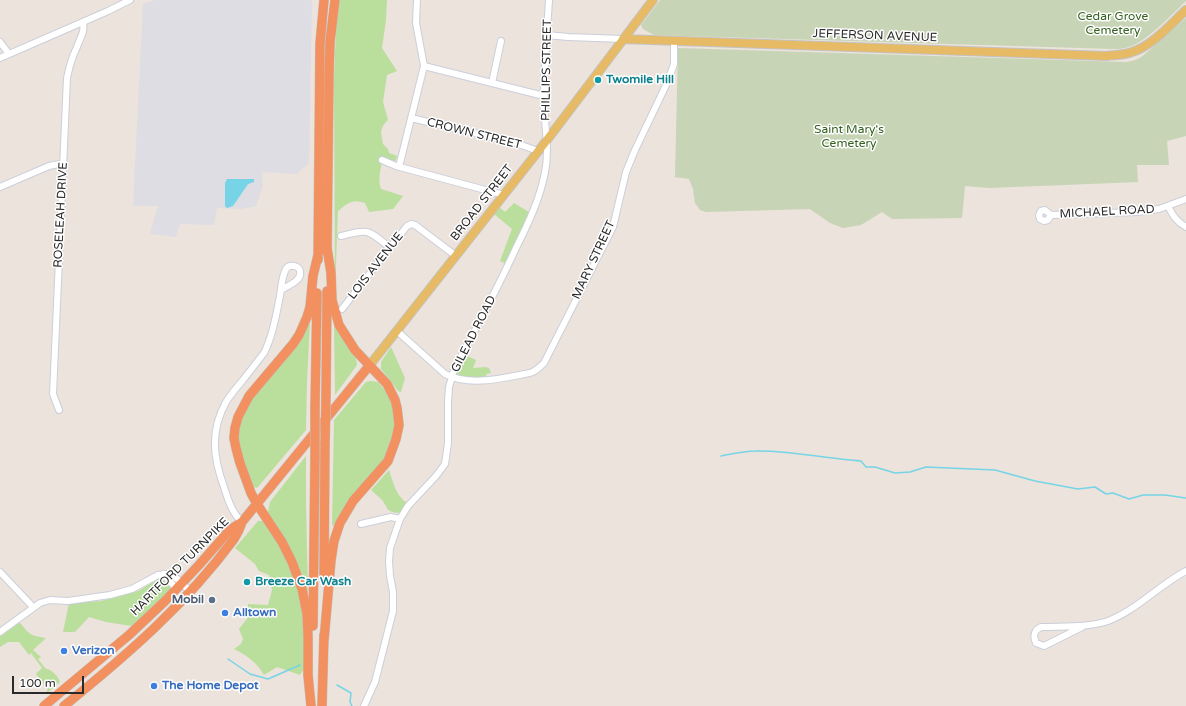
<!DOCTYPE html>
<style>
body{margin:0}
#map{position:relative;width:1186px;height:706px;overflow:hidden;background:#ebe3dc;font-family:"Varela Round",sans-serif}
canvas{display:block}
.scale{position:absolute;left:12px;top:676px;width:72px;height:18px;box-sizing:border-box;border:2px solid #2a2a2a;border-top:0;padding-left:5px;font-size:12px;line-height:14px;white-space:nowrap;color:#2a2a2a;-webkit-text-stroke:3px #fff;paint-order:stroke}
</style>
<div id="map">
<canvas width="1186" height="706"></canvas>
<div class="scale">100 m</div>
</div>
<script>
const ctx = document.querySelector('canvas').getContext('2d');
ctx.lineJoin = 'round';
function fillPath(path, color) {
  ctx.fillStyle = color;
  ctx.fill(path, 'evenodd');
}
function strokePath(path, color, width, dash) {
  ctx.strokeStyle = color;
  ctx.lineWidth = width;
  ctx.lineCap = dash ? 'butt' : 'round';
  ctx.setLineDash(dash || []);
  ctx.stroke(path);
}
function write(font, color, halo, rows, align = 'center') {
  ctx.font = font + ' "Varela Round",sans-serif';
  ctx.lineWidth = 3;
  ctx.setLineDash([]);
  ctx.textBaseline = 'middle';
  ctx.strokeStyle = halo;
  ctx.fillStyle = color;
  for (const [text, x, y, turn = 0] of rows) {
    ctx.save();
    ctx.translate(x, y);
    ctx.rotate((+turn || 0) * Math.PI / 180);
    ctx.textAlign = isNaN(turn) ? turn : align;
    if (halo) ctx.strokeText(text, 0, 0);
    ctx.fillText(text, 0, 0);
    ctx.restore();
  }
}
fillPath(new Path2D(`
 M154,0H311L312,3L309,163L297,174L262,172L263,185L256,206L241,209L217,208L214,225L180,224L176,237L150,234L158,206H133L143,4Z`), '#dedde4');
fillPath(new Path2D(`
 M340,0H387L386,20L382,48L397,71L387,75L383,102L388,120C379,129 381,132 383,144L388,149L389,153L397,156L395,162H382C380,171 378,180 381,189L403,196L393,209L369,212L365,203C351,199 350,202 338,211L335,291L334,80L336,29Z
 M514,203L529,212L506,264L500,261L512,229L494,214L499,207L505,212Z
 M310,318V322L307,382L306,430L257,488L254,487C251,482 249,475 247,469C238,444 236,436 244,410Z
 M334,321C341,333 357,352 357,365L335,395Z
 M391,347L405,378L401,392L398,391L390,380L381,369V362Z
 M465,355L476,360L473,368L486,367L489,368L491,373L486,374L487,378L461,377L456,373V370Z
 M371,381L378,382C398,403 399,432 386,457C381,466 373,475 366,484C356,498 345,513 335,527L333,526L332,524L334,420L366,382Z
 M306,456V503L308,595L306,594L268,512L270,502Z
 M389,470C393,482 396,496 407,503L401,513C384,512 390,509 381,499C378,496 374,493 371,490Z
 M258,521H263L268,525C276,541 287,556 293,572C305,602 304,635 305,667L300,675L277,667L264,675C257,662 246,655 234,649L241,644L243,639L239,629L247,619L248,604L268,605L272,590L269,575L259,571L255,564L235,548Z
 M160,578H163L171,587V590L132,626L106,622L89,617L75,632H63L69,603L101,601L138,591Z
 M19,622C24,627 28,634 35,636C39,637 42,637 46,638L33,650L41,657L38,659L46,669C51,669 59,677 60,682L46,694V692L48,690L36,674L42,668L31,653L29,655L19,642H8L0,647V636Z`), '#bade9c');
fillPath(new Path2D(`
 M660,0H1186V1C1171,15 1145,44 1125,48C1121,49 1117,49 1113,49L654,35L643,29L641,25Z
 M1186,18V136L1167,141L1169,165H1137L1138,182L990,188L965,186L962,218L892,219L882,212L861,225L843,228L830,223L810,209L706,212L700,210L695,203L693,189L689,179L675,177L678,48L1126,62C1134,61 1139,59 1145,54Z`), '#c7d4b5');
fillPath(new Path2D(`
 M227,179H254V182L248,184L233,206L227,208L225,206V183Z`), '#76d4e6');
strokePath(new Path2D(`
 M721,456C732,454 744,451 755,451C791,450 825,459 861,461L866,467H875L895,473L910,472L926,467L995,470L1035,481L1078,489L1095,487L1106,494L1113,493L1129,499L1143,495H1165L1186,498
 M228,659L250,674L268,679L300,665
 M337,685L351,693L350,702L352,706`), '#76d4e6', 1.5);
const minor = new Path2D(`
 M547,35L568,37L623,39
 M0,42L9,54
 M0,58L108,11L130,0
 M424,66L544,96
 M492,83L501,41
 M411,118L513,142L538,151
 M382,160L396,166L504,195
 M399,167L424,66L416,23L417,0
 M0,187L49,166L64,163
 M1168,206C1173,216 1177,222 1186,227
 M1051,215L1048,220L1044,221L1040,219L1039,215L1041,211L1045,210L1051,215L1137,212L1159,209L1186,199
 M341,236C369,229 367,229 389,247
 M342,309L407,226L411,224L415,225L456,256
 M397,331L445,374C470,387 503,378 530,373C536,371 539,368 544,363L613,227L626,172L635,150L668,81L674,64V41
 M59,410L53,394L67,78C69,68 72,57 77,47C80,37 85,33 83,22
 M242,522C232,513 228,500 224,487C213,457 210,431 226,402C231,394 237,387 243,380C250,371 257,362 264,353C273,335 276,315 280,296C281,288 282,276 286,269C288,265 294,265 297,267C300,269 300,270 300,272C302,281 287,286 281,290
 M361,524L391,517L400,519
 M0,572L33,607
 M163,574L174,586L175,591
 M1082,627L1044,646L1036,643C1033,636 1033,631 1041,627C1064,626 1086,628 1108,621C1137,610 1159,585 1186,571
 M0,632L40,603L50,600L68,601L110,595L132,589L158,575L167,574L175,577L191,592
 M364,706L375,682L393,611V592L390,576L389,561L390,548L400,519L408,506L436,476L445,464L448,443V402L449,387L454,370C475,330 497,290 516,248C528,224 540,199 545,172C550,148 544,124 544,100C544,67 547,33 549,0`);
const major = new Path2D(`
 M623,39L1107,56C1115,55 1124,55 1132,52C1152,46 1171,24 1186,10
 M369,366L547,140L653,0`);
const highway = new Path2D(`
 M327,252L329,77L330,42L335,0
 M318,260L320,44L324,0
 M326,394L327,291
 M315,408L317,293
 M324,575L325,444
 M313,626L315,457
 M324,640L331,560L334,541L340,523L353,501L388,461L396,439L399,425L397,408L395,400L387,384L355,350L339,325L332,300L331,273L327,248
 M44,706L129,635L165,601L199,565L227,533L234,527L242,522L369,366
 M64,706C127,655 186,604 234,539L239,530L242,522
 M311,706L308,675V637L307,614L302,589L292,562L282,542L257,504L251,493L240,463L236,448L234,438L235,428L238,417L249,396L293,344L299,335L307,317L310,307L313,276L318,255
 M322,706L324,635`);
strokePath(minor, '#cbcfda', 8);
strokePath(major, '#c3c3c3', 10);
strokePath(highway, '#c3c3c3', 10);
strokePath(minor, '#fff', 6);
strokePath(major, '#e7bb65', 8);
strokePath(highway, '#f3905f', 9);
const highwayBridge = new Path2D(`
 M325,444L326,394
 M315,457V408`);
strokePath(highwayBridge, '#c3c3c3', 10, []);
strokePath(highwayBridge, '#f3905f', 9);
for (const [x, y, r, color] of [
 [598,80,4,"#0f9aa8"],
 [247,582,4,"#0f9aa8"],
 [212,600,4,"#5c6f8a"],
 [225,613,4,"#3f7fe0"],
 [64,651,4,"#3f7fe0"],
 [154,686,4,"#3f7fe0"]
]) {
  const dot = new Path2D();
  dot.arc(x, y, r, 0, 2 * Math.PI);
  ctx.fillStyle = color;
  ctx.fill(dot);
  strokePath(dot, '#fff', 1.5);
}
write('12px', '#34621f', '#fff', [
 ["Cedar Grove",1113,17],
 ["Cemetery",1113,31],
 ["Saint Mary's",849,130],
 ["Cemetery",849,144]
]);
write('12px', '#2a2a2a', '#fff', [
 ["JEFFERSON AVENUE",875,36,2],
 ["PHILLIPS STREET",547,70,-89],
 ["CROWN STREET",474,134,14],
 ["BROAD STREET",482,203,-52],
 ["MICHAEL ROAD",1107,212,-3],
 ["ROSELEAH DRIVE",61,215,-87],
 ["MARY STREET",594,260,-65],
 ["LOIS AVENUE",376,266,-52],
 ["GILEAD ROAD",474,334,-63],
 ["HARTFORD TURNPIKE",180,567,-45]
]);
write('bold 12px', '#0d838f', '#fff', [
 ["Twomile Hill",606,80],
 ["Breeze Car Wash",255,582]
], 'left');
write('bold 12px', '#4e5e75', '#fff', [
 ["Mobil",204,600]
], 'right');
write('bold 12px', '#366cbe', '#fff', [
 ["Alltown",233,613],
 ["Verizon",72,651],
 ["The Home Depot",162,686]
], 'left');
</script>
